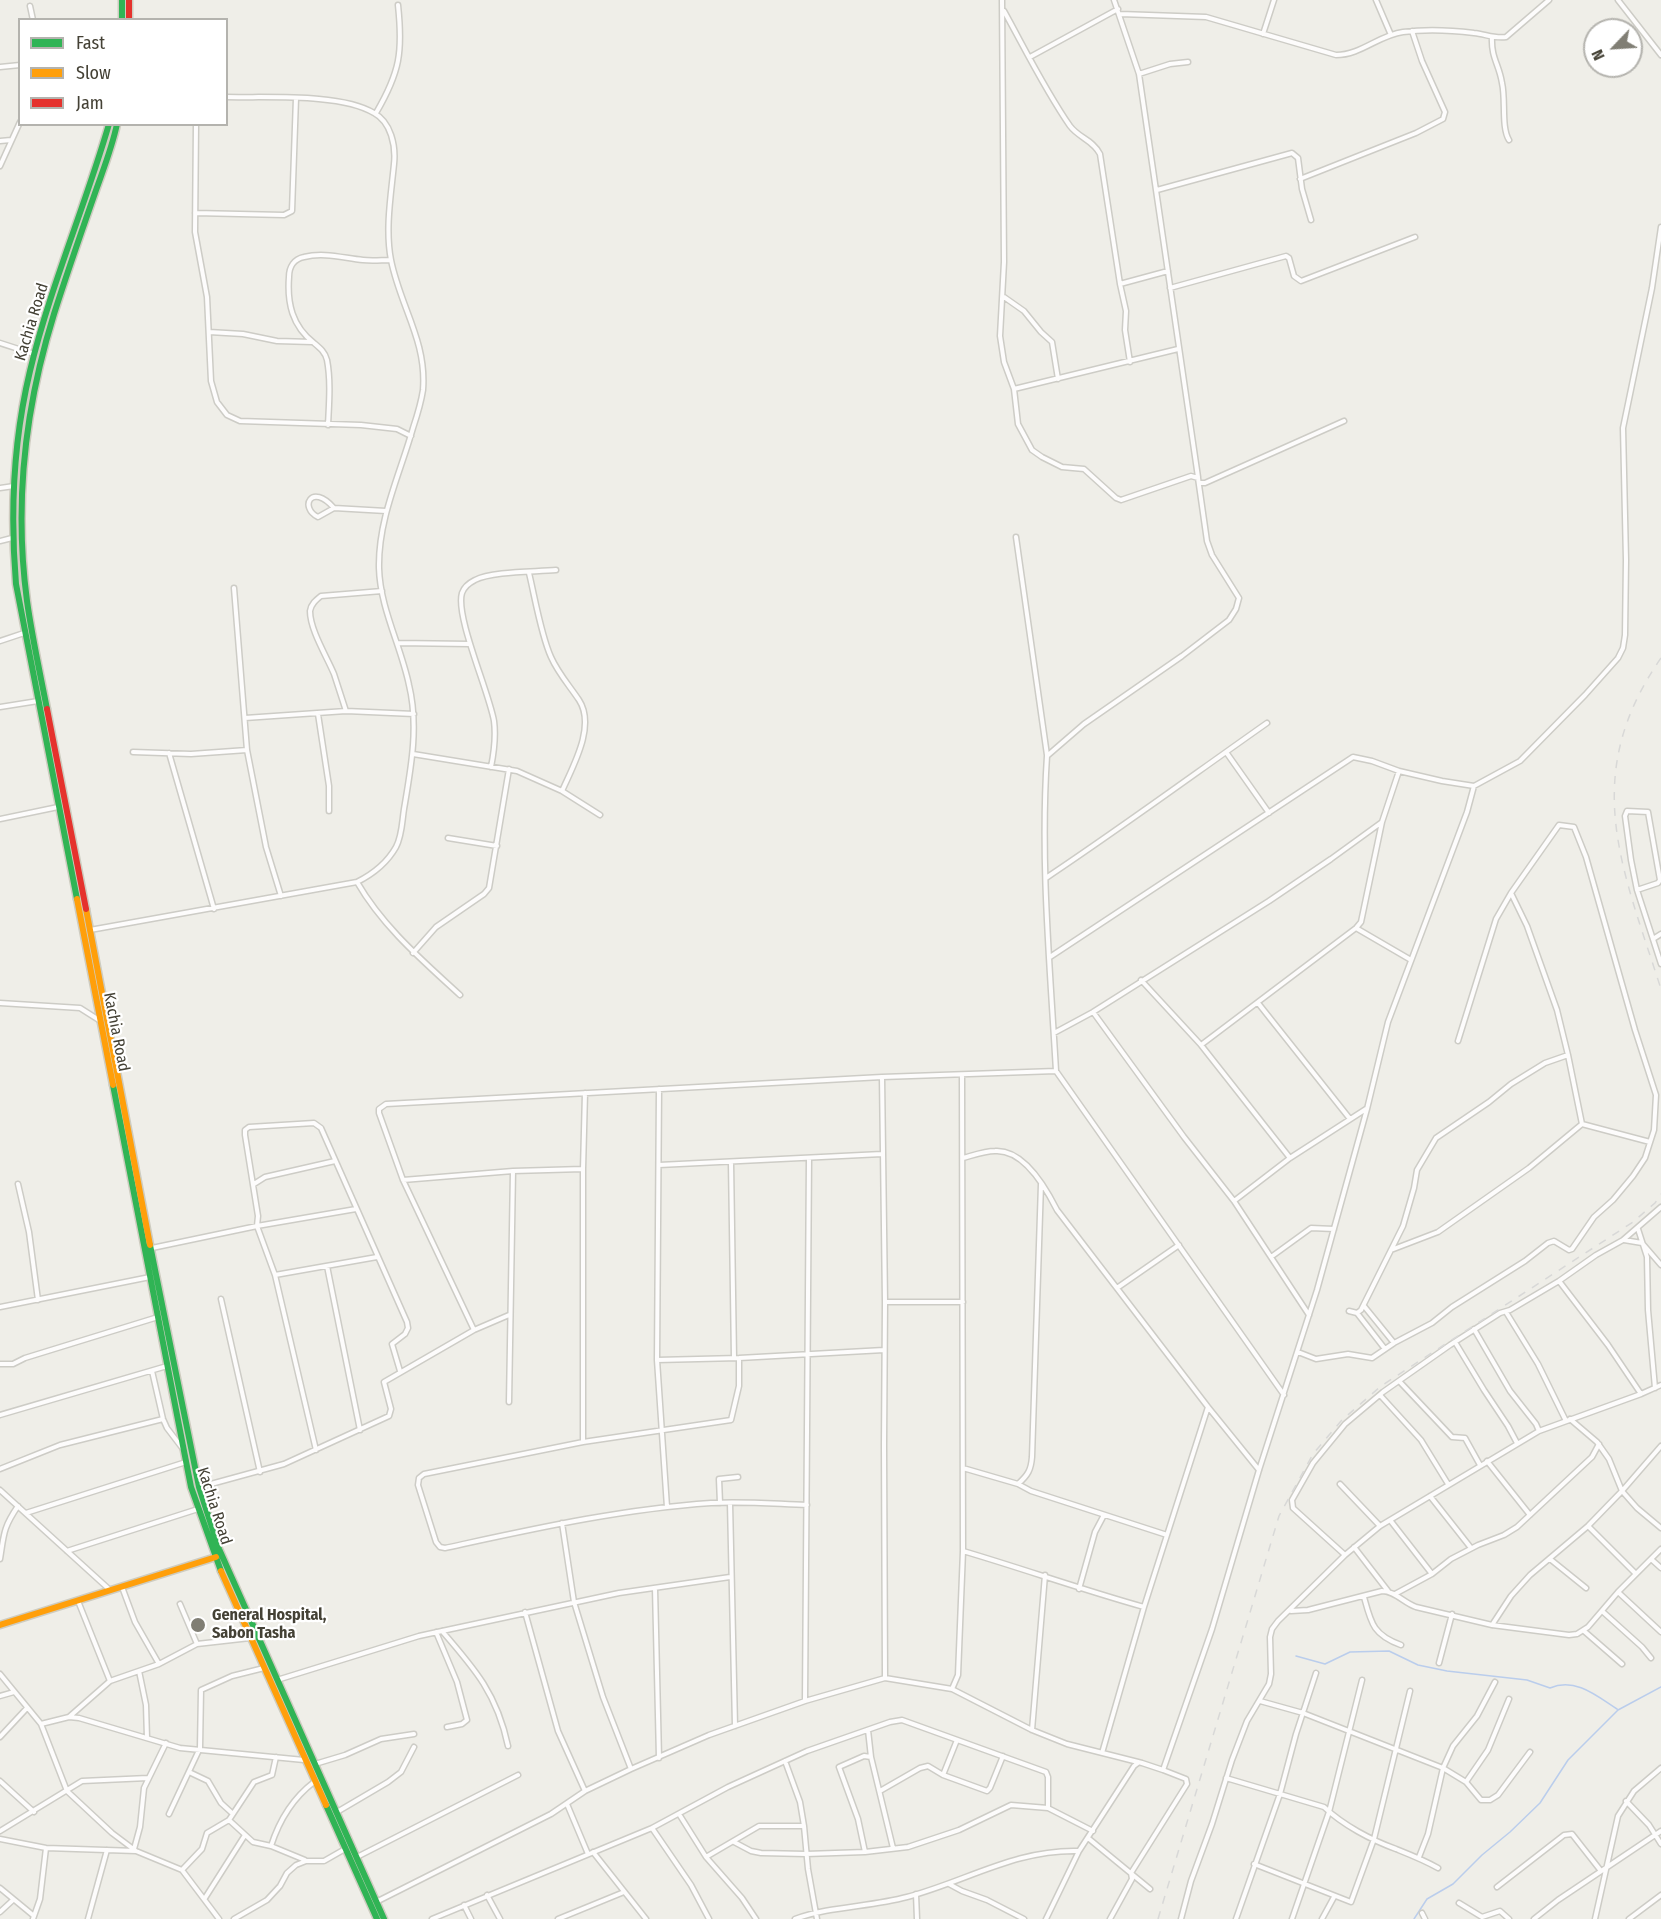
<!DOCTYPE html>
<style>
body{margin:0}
#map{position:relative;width:1661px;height:1919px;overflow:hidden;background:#efeee8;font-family:"Fira Sans Condensed",sans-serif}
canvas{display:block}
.legend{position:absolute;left:18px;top:18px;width:210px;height:108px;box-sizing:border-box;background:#fff;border:2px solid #b4b3ae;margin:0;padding:8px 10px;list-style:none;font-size:18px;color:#444135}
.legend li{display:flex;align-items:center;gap:12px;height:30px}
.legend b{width:30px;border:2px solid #b4b3ae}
.north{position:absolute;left:1583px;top:18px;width:60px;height:60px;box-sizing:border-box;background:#fff;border:2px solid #b4b3ae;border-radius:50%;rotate:245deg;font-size:16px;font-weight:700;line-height:24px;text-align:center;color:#444135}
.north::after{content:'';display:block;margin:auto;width:21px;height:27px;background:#807e74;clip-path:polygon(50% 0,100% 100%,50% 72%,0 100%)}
</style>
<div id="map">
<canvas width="1661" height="1919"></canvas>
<ul class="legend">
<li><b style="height:8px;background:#30b455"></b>Fast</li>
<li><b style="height:8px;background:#ff9f0a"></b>Slow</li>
<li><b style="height:8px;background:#e5322d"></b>Jam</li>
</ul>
<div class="north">N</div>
</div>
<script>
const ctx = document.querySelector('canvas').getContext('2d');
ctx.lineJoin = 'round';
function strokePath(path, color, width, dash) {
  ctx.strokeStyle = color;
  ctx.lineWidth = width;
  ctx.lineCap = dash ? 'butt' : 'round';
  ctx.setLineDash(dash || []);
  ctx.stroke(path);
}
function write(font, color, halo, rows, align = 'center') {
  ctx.font = font + ' "Fira Sans Condensed",sans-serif';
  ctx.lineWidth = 4.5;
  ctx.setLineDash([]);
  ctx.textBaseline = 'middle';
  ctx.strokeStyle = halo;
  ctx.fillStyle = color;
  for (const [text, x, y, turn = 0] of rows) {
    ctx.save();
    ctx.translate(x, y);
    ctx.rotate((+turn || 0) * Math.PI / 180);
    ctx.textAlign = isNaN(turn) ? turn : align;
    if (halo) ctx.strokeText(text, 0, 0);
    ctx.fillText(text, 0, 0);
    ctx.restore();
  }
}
strokePath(new Path2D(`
 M1296,1656L1325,1664L1350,1652L1389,1651L1418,1665L1447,1671L1527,1680L1550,1688C1575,1677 1597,1696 1617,1709
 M1414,1919L1427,1899L1453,1884L1482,1855L1510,1832L1540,1803L1568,1760L1618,1710L1661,1687`), '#bacdec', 1.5);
const street = new Path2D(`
 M1002,0L1004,262L1000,336L1004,362L1014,389L1018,424L1032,450L1042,457L1062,467L1084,469L1116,498L1121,500L1191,476L1198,478L1207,541L1212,555L1239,598L1236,609L1229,620L1182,656L1084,724L1047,756C1040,861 1050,966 1056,1071
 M1114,0L1139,74L1198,477
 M1376,0L1391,35
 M1618,0L1661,55
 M30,6L33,20
 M1004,11C1025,49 1045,90 1070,126C1079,138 1093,140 1100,154L1120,284L1126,311L1125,330L1130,362
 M1120,14L1206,17L1336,55C1361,55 1379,35 1403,32C1426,29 1450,30 1474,33C1485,34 1495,39 1506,37L1549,0
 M1263,34L1274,0
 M1492,37C1491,58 1499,64 1502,83C1506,100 1501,127 1509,140
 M1030,57L1118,9
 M0,67L20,65
 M1139,74L1170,64L1188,62
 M376,113C400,72 403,52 398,5
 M196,124L195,232L207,297L211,381L217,402L227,415L240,421L361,425L397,429L411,436
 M0,141L11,140
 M0,166L20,122
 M1300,179L1416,133L1443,119L1445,112L1422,61L1412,31
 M1157,190L1292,153L1298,158L1302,189L1311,220
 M195,213L284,215L292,211L296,98
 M1120,284L1168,271
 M1170,288L1286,256L1289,258L1294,276L1301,281L1415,237
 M1004,297L1024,311L1041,332L1052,342L1058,379
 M209,332L243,334L277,341L312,342
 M0,343L34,354
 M1014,389L1178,349
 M328,425C329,404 331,381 327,360C325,352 320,348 314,343C292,326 287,303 289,277C289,267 294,259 304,257C324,252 343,258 363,260C372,261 382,260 391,260
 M1200,483H1205L1344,421
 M0,488L14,486
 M334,508C311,482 299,508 318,517L334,508L386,511
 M1016,537L1047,755
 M0,541L12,538
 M529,573C535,598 541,635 551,657C558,673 569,685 579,700C596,726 573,766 562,791
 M234,588L247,750L266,847L281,896
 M0,641L24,633
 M397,643L470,644
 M0,707L38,701
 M346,711C342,699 338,686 334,674C327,657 310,630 310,611C311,604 316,600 321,596L382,591
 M318,714L329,786V811
 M245,718L346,711L414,714
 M133,752L191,754L247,750
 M1226,752L1269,813
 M169,753L214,909
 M413,754L517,771L562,791L600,815
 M491,767C494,752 496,736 494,721C489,692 455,616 462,593C464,587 469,583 475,580C492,571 534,572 556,570
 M0,819L58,807
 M448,838L497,846
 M1046,878C1121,828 1193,775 1267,723
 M1660,880L1648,812L1627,811L1625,816L1631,860L1637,890L1661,964
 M357,882C383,927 422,960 460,995
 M1637,890L1658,883L1660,880
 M1356,928L1411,960
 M90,930L357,882C373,874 387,863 396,847C402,836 402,822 404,809C411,768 419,726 409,685C401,646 380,608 379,568C378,519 400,474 413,428C417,416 421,403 423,390C427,341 400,306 391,260C385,229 391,195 394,164C396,146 391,122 374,113C341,93 267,98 226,97
 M1653,939L1661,934
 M413,953L436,927L484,894L489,888L509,769
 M1050,957L1353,757L1372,761L1399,771L1442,781L1474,786L1520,761L1585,695L1618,658L1623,648L1625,635L1626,560L1623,428L1652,288L1661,227
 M1141,980L1201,1045L1290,1158
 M0,1003L80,1008L99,1020
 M1258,1003L1350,1119
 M1093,1012L1184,1137L1234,1201L1309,1315
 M1054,1033L1093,1012L1269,901L1331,859L1382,822L1399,771
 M1458,1041L1496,919L1511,893
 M1201,1045L1356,928L1361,922L1382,822
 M1568,1055L1582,1124
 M882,1077L885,1302L884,1445L885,1678
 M659,1089L657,1360L667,1507
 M585,1093L583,1169V1442L731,1420L739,1386V1358
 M1582,1124L1650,1142
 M963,1158C974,1155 985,1151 995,1151C1024,1149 1046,1188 1057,1210L1208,1407L1259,1470
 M731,1162L734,1358
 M659,1165L882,1154
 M403,1180L513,1171L583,1169
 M18,1184L29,1232L38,1300
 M254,1184L265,1177L335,1161
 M1234,1201L1290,1158L1366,1109
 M1638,1229L1647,1257L1648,1310L1655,1388
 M1624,1240L1642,1243L1661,1265
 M152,1248L257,1226L356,1209
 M1391,1250L1438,1232L1529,1168L1582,1124
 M1271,1257L1311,1228L1334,1229
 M327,1266L360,1430
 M275,1275L377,1257
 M1559,1281L1608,1345L1641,1394
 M1117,1288L1179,1245
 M221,1299L260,1472
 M885,1302H963
 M0,1307L150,1277
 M1349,1311L1357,1313L1361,1310L1403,1226L1414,1188L1417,1170L1436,1138L1489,1102L1511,1084L1545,1063L1568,1055L1557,1010L1527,926L1511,893L1559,825L1574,827L1586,857L1635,1030L1656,1095L1654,1130L1645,1158L1633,1176L1613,1200L1594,1217L1572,1249L1569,1250L1554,1241L1548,1243L1525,1261L1452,1307L1432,1323L1394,1343L1364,1306
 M1506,1312L1538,1364L1566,1421
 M1357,1313L1385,1349
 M1474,1329L1510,1391L1536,1424L1539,1431
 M474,1330L509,1315
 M1455,1342L1484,1390L1508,1426L1517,1443
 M1298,1352L1316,1359L1348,1354L1372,1358L1394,1343
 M657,1360L739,1358L884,1350
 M0,1364H13L25,1358L158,1317
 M152,1371L163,1419L167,1428L183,1449
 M1400,1382L1452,1437L1465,1438L1480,1465
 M1380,1395L1421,1440L1448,1484
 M509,1402L513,1171
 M0,1415L167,1366
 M1570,1419L1597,1442L1609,1459L1622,1491L1637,1508L1661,1528
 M583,1442L424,1474L419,1478L418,1485L436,1542L440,1547L445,1548C533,1529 621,1509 711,1503C743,1501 776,1504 807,1505
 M316,1450L275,1275L257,1226L258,1216L245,1135V1130L249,1127L314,1123L321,1128L407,1322L408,1328L405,1334L392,1344L400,1371
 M1487,1461L1530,1515
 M963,1468L1018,1484L1031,1491L1167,1535
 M0,1469L60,1445L163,1419
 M1018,1484C1028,1475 1031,1470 1032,1457L1041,1184
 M1340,1484L1380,1526
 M200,1487L284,1464L389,1416L391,1409L384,1382L474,1330L403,1180L379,1113V1109L386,1104L882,1077L1056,1071L1284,1395
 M0,1490L110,1590
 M1430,1496L1471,1548
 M720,1503L719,1479L738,1477
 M730,1503L735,1726
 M26,1513L186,1462
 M1390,1520L1432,1574
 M562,1523L574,1602L603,1697L631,1769
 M1588,1526L1636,1574
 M1354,1547L1388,1591
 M67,1551L198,1509
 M963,1551C1024,1569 1083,1590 1144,1607
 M1345,1555L1293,1508L1292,1500L1313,1463L1345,1424L1383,1392L1450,1345L1500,1313L1510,1310L1559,1281L1596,1255L1623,1240L1661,1207
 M0,1559C4,1534 3,1528 18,1506
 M1550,1559L1586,1588
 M1651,1559L1661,1568
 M122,1587L135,1622L159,1664
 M655,1588L659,1758
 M1079,1589L1095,1532L1104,1515
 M1618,1592L1661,1632
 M1395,1594L1432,1574L1451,1559L1478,1545L1504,1535L1517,1527L1592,1457L1599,1444
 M1364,1597C1371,1623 1373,1635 1401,1645
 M78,1601L110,1681
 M180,1604L197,1644
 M1291,1611L1308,1610L1382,1591C1395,1591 1404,1603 1416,1607L1492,1625L1569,1635L1577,1634L1588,1627L1618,1592L1661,1549
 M1602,1611L1642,1647L1651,1658
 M525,1612L558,1731L585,1791
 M1492,1625L1511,1596L1530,1575L1588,1526L1622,1491L1661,1446
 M442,1631C475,1669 497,1694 508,1746
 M1584,1631L1622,1664
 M436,1632L457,1682L467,1720L462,1724L447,1727
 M1439,1663L1452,1614
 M139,1671L146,1705L147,1738
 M0,1674L41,1724L67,1791L112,1833L136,1851L182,1870L219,1919
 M277,1680L419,1636L442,1631L619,1593L730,1577
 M952,1689L958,1675L963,1551L962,1076
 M0,1696L14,1692
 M805,1701L809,1158
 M1260,1701L1303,1713L1443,1768L1466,1782L1481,1800H1490L1498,1795L1530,1752
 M69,1717L110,1681L159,1664L197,1644L250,1638
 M41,1724L69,1717L79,1718L180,1748L304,1760
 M868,1730L871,1757L893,1848
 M1032,1730L1045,1575
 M0,1737L27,1708
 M1102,1753L1144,1607L1208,1407
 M785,1761L800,1802L804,1826L808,1869L817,1919
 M315,1764L345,1755L381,1739L414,1734
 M189,1772L208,1781L221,1803L233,1814
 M943,1775L957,1740
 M1226,1778L1324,1807C1343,1825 1371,1840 1396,1849C1411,1855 1424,1860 1438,1868
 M0,1781L34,1812
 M1466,1782L1488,1750L1509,1699
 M880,1791L920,1768L928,1766L943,1775L987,1791L990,1788L1003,1756
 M1626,1801L1649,1825L1661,1844
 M567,1804L588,1854
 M337,1812L388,1782L401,1772L414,1747
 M169,1814L200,1748L201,1690L232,1676L264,1668
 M679,1814L706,1857L742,1898L756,1919
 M229,1820L253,1842L271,1846L305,1860
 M652,1828L691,1885L709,1919
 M0,1831L82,1781L148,1778
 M1088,1838L1150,1889
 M0,1839L46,1848L136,1851
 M734,1842L751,1851L761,1853L806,1854L865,1852L908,1847L959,1830L1011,1805L1048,1808L1093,1831
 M271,1846C279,1821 293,1798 314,1782
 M134,1849L140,1827L144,1788L166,1743
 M593,1852L646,1919
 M865,1852L858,1819L839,1767L864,1756L871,1757
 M357,1857L518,1775
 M706,1857L759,1826H804
 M1419,1857L1428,1834L1443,1768L1453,1746L1477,1716L1495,1682
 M1254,1864L1351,1902L1374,1839L1410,1691
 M182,1870L202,1849L207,1833L229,1820L254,1782L272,1775L276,1757
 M949,1884L962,1891L987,1900L1024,1919
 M1497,1887L1564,1835L1572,1834L1601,1871
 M0,1888L34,1916
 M916,1894L917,1919
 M487,1895L500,1919
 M205,1898L245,1835
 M376,1902L551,1814L585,1791L631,1769L709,1735L805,1701L885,1678L952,1689L1032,1730L1067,1744L1142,1763L1163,1770L1212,1629L1259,1470L1317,1290L1367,1109L1388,1022L1467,812L1474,786
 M1459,1903L1482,1917L1500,1911L1509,1919
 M464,1905L471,1919
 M0,1912L13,1900
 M1422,1913L1425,1919
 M33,1919L40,1899L46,1848
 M88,1919L107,1850
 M234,1919L267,1900L280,1886L287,1873L296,1865L306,1861H324L345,1849
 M432,1919L652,1828L728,1787L807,1751L890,1722L902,1720L1046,1772L1048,1777V1808
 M558,1919L624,1892
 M795,1919C831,1906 870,1907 907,1897C967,1881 1016,1849 1079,1851
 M1046,1919L1079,1851L1134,1766L1138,1763
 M1110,1919L1132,1879L1131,1873L1187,1784L1186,1779L1163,1770
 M1181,1919L1191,1881L1212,1824L1232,1760L1247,1721L1269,1684L1271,1674L1270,1637L1272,1629L1278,1621L1345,1555L1380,1526L1539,1431L1641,1394L1661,1385
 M1236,1919L1280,1794L1296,1734L1316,1673
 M1292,1919L1329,1812L1362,1680
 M1322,1919L1334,1897
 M1534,1919L1558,1900L1661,1831
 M1595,1919L1618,1816L1634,1791L1661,1768
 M1629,1919L1661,1895`);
const fast = new Path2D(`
 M122,0V20
 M47,709C40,673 32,637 27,601C14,504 25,407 54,314C67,273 81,233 95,193C103,170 112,148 117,124
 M77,899L16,584C10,512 13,442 30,371C50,287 85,207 109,124
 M113,1085L191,1487L221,1571
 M150,1245L199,1487L219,1549L384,1919
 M326,1805L377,1919`);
const slow = new Path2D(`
 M77,899L113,1085
 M86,909L150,1245
 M221,1571L326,1805
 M0,1625L216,1557`);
const jam = new Path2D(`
 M129,0V20
 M47,709L86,909`);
strokePath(street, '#cdccc6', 7);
strokePath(fast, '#ceccc0', 9);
strokePath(slow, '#ceccc0', 9);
strokePath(jam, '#ceccc0', 9);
strokePath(street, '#fdfcfc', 4);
strokePath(fast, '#30b455', 6);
strokePath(slow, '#ff9f0a', 6);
strokePath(jam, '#e5322d', 6);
strokePath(new Path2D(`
 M1661,658C1579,776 1622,867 1661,989
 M1158,1919L1279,1516L1313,1454L1341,1421L1381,1386L1633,1222L1655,1203L1661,1194`), '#d8d8d7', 1.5, [8, 8]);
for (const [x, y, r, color] of [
 [198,1625,8,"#807e74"]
]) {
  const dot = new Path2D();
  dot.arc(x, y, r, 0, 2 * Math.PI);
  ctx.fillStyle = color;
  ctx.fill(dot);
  strokePath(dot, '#fff', 2);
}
write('16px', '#444135', '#fff', [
 ["Kachia Road",32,322,-73],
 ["Kachia Road",116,1032,79],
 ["Kachia Road",214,1506,72]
]);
write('bold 16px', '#444135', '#fff', [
 ["General Hospital,",212,1616],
 ["Sabon Tasha",212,1634]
], 'left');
</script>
